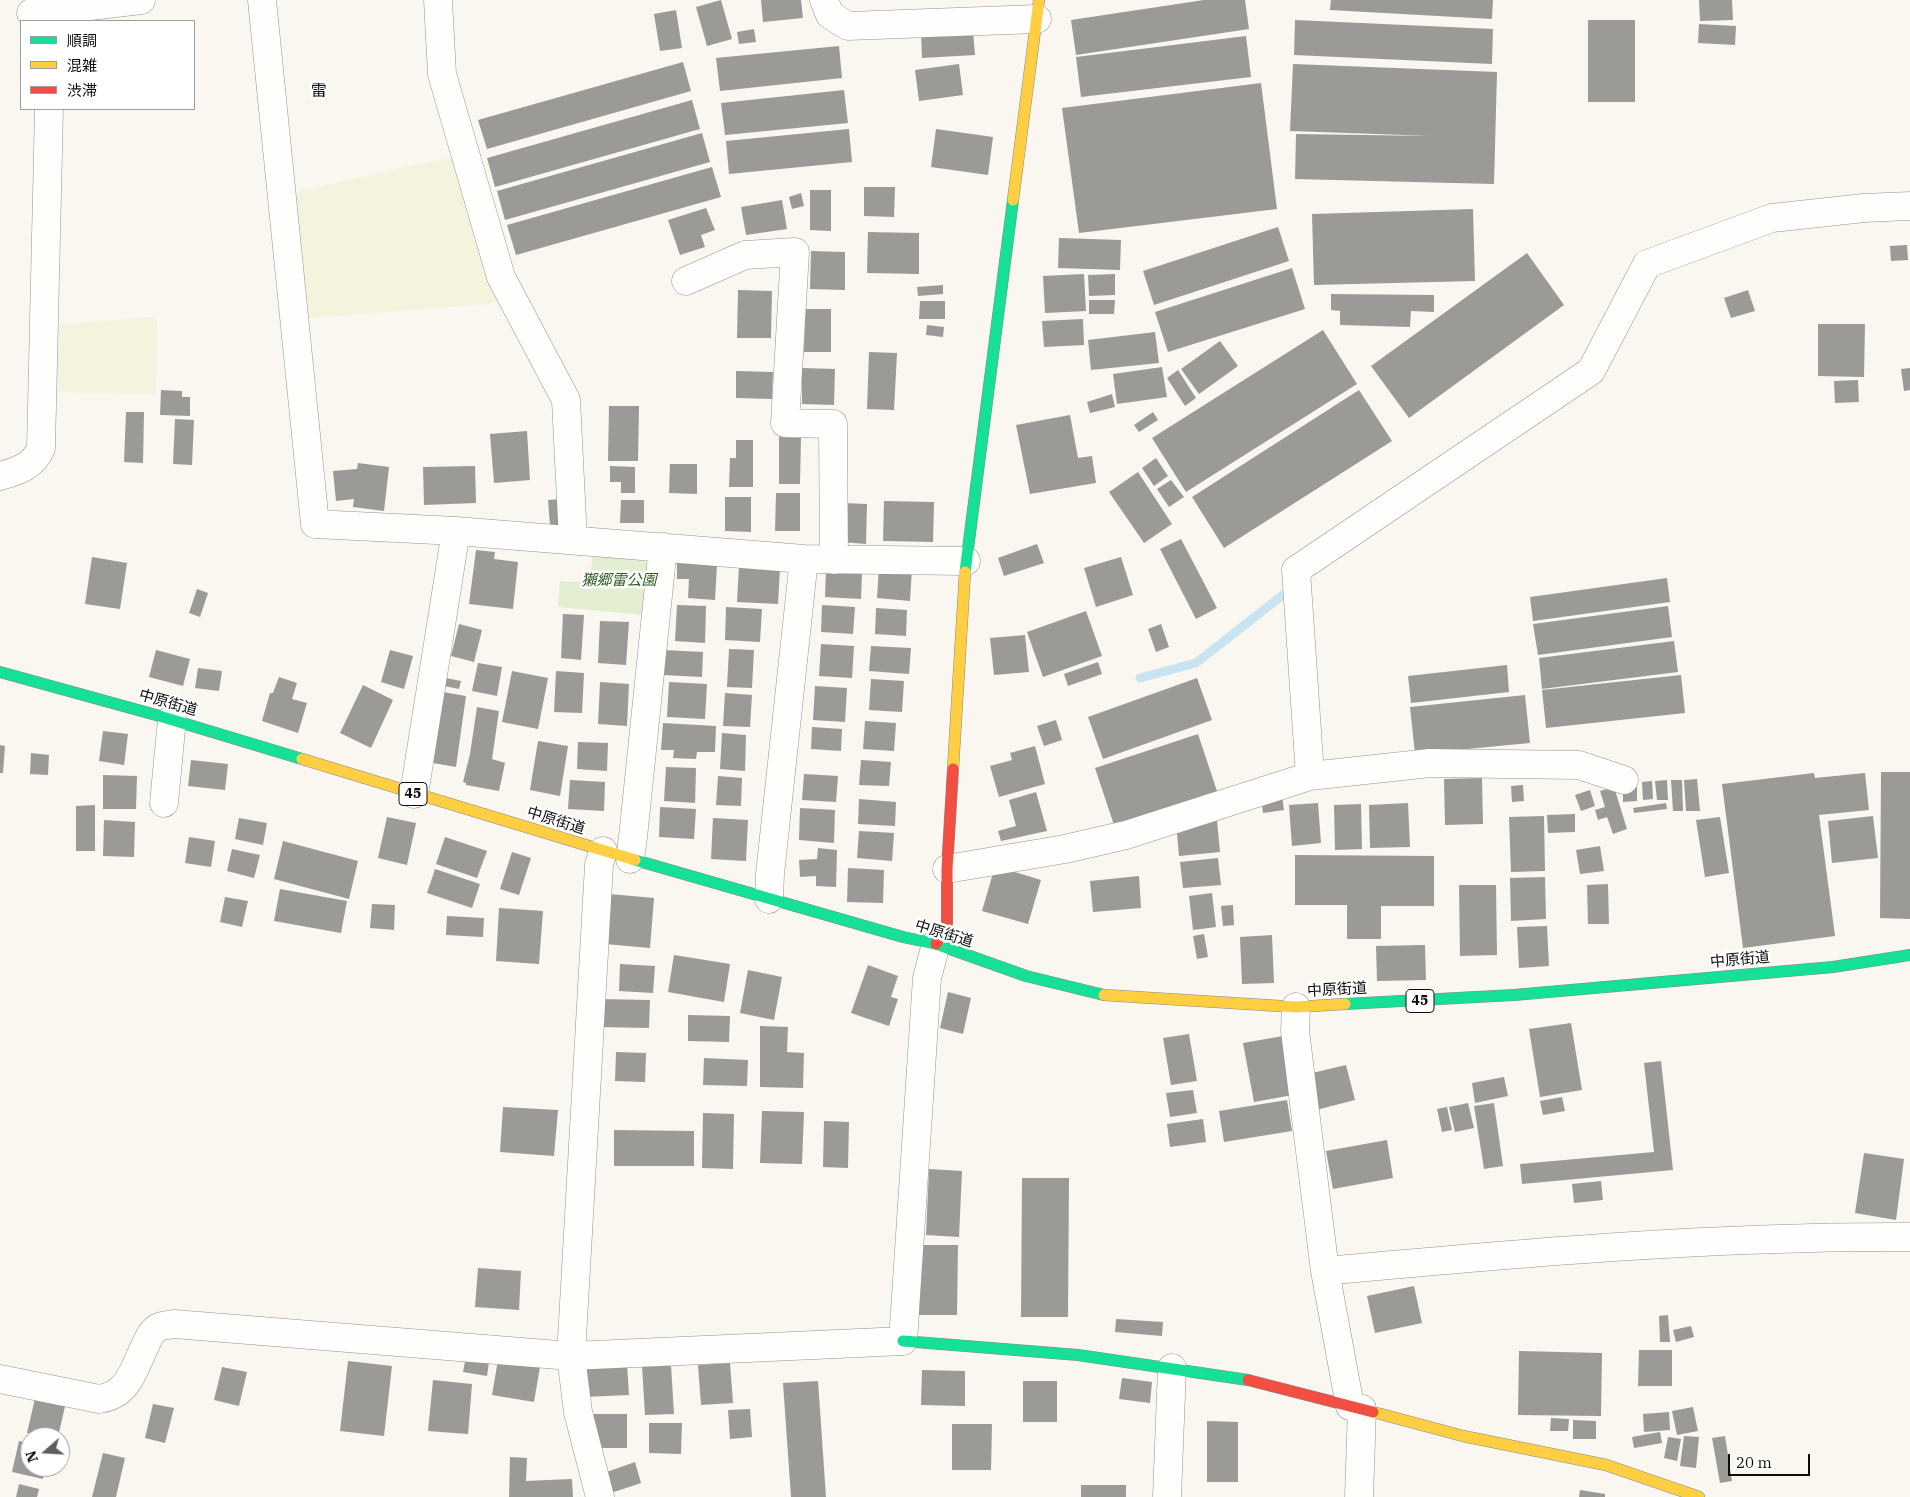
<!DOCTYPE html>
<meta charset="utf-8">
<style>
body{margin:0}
#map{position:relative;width:1910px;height:1497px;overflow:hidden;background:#f9f7f0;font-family:"IBM Plex Serif","Noto Sans JP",serif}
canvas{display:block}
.legend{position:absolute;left:20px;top:20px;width:175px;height:90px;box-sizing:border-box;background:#fff;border:1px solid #9e9e9e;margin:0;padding:6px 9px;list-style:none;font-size:15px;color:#0c0c0c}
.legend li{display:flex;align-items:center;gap:10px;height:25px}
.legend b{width:25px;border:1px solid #9e9e9e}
.north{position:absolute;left:20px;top:1427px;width:50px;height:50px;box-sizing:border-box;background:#fff;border:1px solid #9e9e9e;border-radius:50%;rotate:251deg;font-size:14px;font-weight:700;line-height:20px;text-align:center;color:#0c0c0c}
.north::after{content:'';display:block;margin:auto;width:18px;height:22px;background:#5f5e5c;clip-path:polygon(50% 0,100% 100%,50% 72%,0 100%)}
.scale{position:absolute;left:1728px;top:1454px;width:82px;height:22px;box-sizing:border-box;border:2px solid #0c0c0c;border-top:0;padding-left:6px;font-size:15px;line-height:18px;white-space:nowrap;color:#0c0c0c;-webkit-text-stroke:4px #fff;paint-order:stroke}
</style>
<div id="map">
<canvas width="1910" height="1497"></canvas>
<ul class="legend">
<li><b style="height:6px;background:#16e098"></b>順調</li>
<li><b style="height:6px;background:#ffcf43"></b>混雑</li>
<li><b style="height:6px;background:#f24e42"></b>渋滞</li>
</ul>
<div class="north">N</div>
<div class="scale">20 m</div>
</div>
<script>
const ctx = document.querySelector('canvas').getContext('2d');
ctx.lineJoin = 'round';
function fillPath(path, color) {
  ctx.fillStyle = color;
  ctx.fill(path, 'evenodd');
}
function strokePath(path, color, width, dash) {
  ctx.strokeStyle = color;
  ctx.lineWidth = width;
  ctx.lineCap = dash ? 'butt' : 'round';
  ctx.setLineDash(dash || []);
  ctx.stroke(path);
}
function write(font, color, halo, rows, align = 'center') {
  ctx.font = font + ' "IBM Plex Serif","Noto Sans JP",serif';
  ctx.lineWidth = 5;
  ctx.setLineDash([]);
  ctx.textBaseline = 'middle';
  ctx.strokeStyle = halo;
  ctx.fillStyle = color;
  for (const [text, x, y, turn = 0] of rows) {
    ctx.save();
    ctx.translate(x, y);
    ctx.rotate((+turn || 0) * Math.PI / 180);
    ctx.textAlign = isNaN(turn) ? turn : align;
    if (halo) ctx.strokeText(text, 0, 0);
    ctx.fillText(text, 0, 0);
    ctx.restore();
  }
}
fillPath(new Path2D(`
 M447,158L457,160L503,300L488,304L309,318L305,315L291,193Z
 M150,317L157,319L156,394L55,392V325Z`), '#f5f2de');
fillPath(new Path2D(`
 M593,550L640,554L648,567L645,615L558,607L560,581L590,583Z`), '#e2edd2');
strokePath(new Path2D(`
 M1140,678L1196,663L1293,587`), '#c9e3f0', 9);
fillPath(new Path2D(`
 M721,0L732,39L707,46L696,7Z
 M761,0H801L803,18L763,22Z
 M1204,0H1245L1249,29L1076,55L1071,20Z
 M1331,0H1493L1492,19L1330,10Z
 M1699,0H1732L1733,20L1700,21Z
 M676,10L682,48L660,51L654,14Z
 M1295,20L1493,29L1492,64L1294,55Z
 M1588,20H1635V102H1588Z
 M1699,24L1736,26L1735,45L1698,43Z
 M754,29L756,42L739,44L737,32Z
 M973,30L975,55L922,58L921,32Z
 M1246,36L1251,77L1081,97L1076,57Z
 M839,46L842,78L720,91L716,58Z
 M683,62L691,91L487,149L478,120Z
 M959,64L963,95L919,101L915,70Z
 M1293,64L1497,72L1494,184L1295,179L1296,134L1432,136L1290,131Z
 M1261,83L1277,209L1079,233L1062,108Z
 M844,90L848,123L725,135L721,103Z
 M692,100L700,129L495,187L487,158Z
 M849,129L852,162L729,174L726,141Z
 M936,129L993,137L988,175L931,167Z
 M702,133L710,162L505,220L497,191Z
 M712,167L721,197L516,255L507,225Z
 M864,187H895L894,217L864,216Z
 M810,190H831V231L810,230Z
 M801,193L804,206L792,209L789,197Z
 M782,200L787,229L746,235L741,207Z
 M706,208L715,230L701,235L705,247L680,255L668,220Z
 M1473,209L1475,281L1314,285L1312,214Z
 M1278,227L1289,261L1154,305L1143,271Z
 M868,232L919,233V274L867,273Z
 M1059,238L1121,240L1120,270L1058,268Z
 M1907,245L1908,260L1891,261L1890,246Z
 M811,251L845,252V290L810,289Z
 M1527,253L1564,305L1409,418L1371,366Z
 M1292,268L1305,309L1168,352L1155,312Z
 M1084,274L1086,311L1045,313L1043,276Z
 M1115,274V295L1089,296L1088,275Z
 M943,285V294L918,296L917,287Z
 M738,290L772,291L771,338H737Z
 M1748,290L1755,311L1731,318L1724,298Z
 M1331,294L1434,295V312L1411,311L1410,327L1340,325V311L1331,310Z
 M1089,300H1115L1114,314H1089Z
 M920,301H945V319H919Z
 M805,309H831V352H804Z
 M1083,319L1084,345L1044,347L1042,321Z
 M1818,324H1865L1864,377L1818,376Z
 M927,325L944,327L943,337L926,335Z
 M1323,330L1357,384L1186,492L1152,438Z
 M1155,332L1159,363L1091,370L1088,340Z
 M1220,341L1238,366L1199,394L1181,369Z
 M869,352L897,353L894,410L867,409Z
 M1162,367L1167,397L1117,404L1113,374Z
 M802,368L835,369L834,405L802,404Z
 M1910,368V390L1904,391L1901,369Z
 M1178,370L1196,398L1185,406L1167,378Z
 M736,371L773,372L772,399L736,398Z
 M1858,380L1859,402L1835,403L1834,381Z
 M161,390L182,391V397H190V416L160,415Z
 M1359,390L1392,441L1224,548L1192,497Z
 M1112,394L1115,407L1090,413L1087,402Z
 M609,406H639L638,461H608Z
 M126,412H144L143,463L124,462Z
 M1153,412L1158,420L1139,432L1134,425Z
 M1070,415L1078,458L1092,456L1096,483L1030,494L1016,425Z
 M175,419L194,420L192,465L173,464Z
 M527,431L530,480L494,483L490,434Z
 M779,437L801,438L800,484H779Z
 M736,440H753V487H729L730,458H736Z
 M1156,458L1168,476L1154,486L1142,468Z
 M358,463L389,467L384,511L353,507L354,499L336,501L333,471L357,469Z
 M670,464H697V494L669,493Z
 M475,466L476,503L424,505L423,467Z
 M610,466L635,467V493H621V482H610Z
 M1138,472L1172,524L1144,543L1109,492Z
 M1171,480L1184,497L1169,507L1157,489Z
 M776,493H800V531H775Z
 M725,497H751V532L725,531Z
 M562,499L564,525L550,526L548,500Z
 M621,500H644V523H620Z
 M884,501L934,502L933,542L883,541Z
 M842,503L867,504L866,544L841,542Z
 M1181,539L1217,608L1196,619L1160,549Z
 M1037,544L1044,563L1004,576L998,558Z
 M476,550L495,552L494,559L518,562L513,609L469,604Z
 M92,557L127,563L120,609L85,604Z
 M1121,557L1133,595L1096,607L1084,568Z
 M677,563L717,565L715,600L688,598L689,579H677Z
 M739,566L780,568L778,604L737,602Z
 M879,567L912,569L910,601L877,598Z
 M826,569L862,572L861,599L825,597Z
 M1667,578L1670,602L1533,621L1530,597Z
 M197,589L208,593L200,617L189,613Z
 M677,605L706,606L705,643L675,641Z
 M822,605L855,607L853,634L821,632Z
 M1668,606L1672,637L1538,655L1533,624Z
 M726,607L762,609L760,642L725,640Z
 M876,608L907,610L906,636L875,634Z
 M1086,611L1102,656L1043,677L1027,632Z
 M563,614L584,615L581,660L561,658Z
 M600,621L629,622L626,665L598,663Z
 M459,624L482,630L474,662L451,656Z
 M1161,624L1169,647L1156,652L1148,629Z
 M1025,635L1029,672L994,675L990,638Z
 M1674,641L1678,672L1542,689L1539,658Z
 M821,644L854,646L852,678L819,676Z
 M871,646L911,648L909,674L869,671Z
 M729,649L754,650L752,688L727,687Z
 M156,650L190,659L183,686L149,677Z
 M390,650L413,656L404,689L381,682Z
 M664,650L703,652L702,677L663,675Z
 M1098,662L1102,674L1068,686L1064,674Z
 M478,663L502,667L497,696L472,691Z
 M1507,665L1509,692L1411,703L1408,676Z
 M198,668L222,671L219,691L195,688Z
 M512,671L548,678L538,729L502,722Z
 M556,671L584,673L582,713L554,712Z
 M1681,675L1685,713L1546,728L1542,690Z
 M279,677L297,683L292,699L307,703L298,733L262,721L270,693H273Z
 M441,677L461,681L459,689L439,685Z
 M1197,678L1212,720L1103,759L1088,717Z
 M871,679L904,681L902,712L869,710Z
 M600,682L629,684L627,726L598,724Z
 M669,682L707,684L705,719L667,717Z
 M363,685L393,700L371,748L340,733Z
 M815,686L847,688L845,722L813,720Z
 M437,691L466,696L456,767L427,762Z
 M725,693L752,695L750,727L723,726Z
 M1525,695L1530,743L1415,754L1410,707Z
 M477,707L499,711L492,759L505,763L499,791L466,785V783L463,782L470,754Z
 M1056,720L1062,740L1044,746L1037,726Z
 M865,721L896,723L894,751L863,749Z
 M663,723L716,726L715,752H697L696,759L673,758L674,750H661Z
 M812,727L842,729L841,751L811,749Z
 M103,731L128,734L124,765L99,761Z
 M722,733L746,735L745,771L720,769Z
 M1198,734L1217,791L1114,825L1095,768Z
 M538,741L568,746L560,796L530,790Z
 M578,742L608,743L607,771L577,769Z
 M0,745L5,746L3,773H0Z
 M1035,746L1045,784L999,797L990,766L1012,760L1010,753Z
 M31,753L49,755L48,775L30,774Z
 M191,760L228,764L225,790L188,786Z
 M861,760L891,762L889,786L859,785Z
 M666,767L696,768L695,803L664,801Z
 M1881,772H1910V919L1880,918Z
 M1814,773L1815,778L1865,773L1869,810L1819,815L1835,936L1743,948L1722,784Z
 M804,774L838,776L836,802L802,800Z
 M103,775L137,776L136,809H103Z
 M718,776L742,778L741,806L716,805Z
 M1482,778L1483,824L1445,825L1444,779Z
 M1697,779L1700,811H1686L1684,780Z
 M570,780L605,782L604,811L568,809Z
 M1667,780L1668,800H1657L1655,781Z
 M1671,780H1682L1683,811H1673Z
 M1652,781L1653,799L1643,800L1642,782Z
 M1637,783V801L1623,802V784Z
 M1523,785L1524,801L1512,802L1511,786Z
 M1614,787L1627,829L1613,834L1607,817L1598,820L1595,810L1605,807L1600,791Z
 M1590,790L1595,806L1581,811L1575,795Z
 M1036,792L1047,831L1001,841L998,831L1016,826L1009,800Z
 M1282,795L1284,810L1263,813L1261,797Z
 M859,799L896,802L895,826L858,824Z
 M1318,803L1321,843L1292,846L1289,805Z
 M1408,803L1410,847L1370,848L1369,805Z
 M1666,803L1667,809L1634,813L1633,808Z
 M1361,804L1362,849L1335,850L1334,805Z
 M95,805V851H76V806Z
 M660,807L696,809L694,839L659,837Z
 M800,808L835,810L834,843L799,840Z
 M1575,814V832L1548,833L1547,815Z
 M1544,816L1545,871L1511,872L1509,817Z
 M1873,816L1878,858L1832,863L1828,821Z
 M387,817L416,823L407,865L378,858Z
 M1720,817L1729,873L1705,877L1696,820Z
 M239,818L267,823L263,845L235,839Z
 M713,818L748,820L746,861L711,859Z
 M104,820L135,822L134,857L103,856Z
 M1217,820L1220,852L1179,856L1176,823Z
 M859,831L894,833L892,861L857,858Z
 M189,837L215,841L211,867L185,863Z
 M445,837L487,851L477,878L436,864Z
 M283,841L358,861L349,899L274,879Z
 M1600,846L1604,871L1580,874L1576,850Z
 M818,848L837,850L836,887L816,886V876L800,877L799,860L817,859Z
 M232,849L260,855L254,878L227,871Z
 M512,852L531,858L519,895L500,889Z
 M1295,855L1434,856V906H1381V939H1347V905H1295Z
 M1218,858L1221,885L1183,888L1180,862Z
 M995,866L1041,880L1028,924L982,911Z
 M848,868L884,870L883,903L847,902Z
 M435,869L480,884L472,908L427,893Z
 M1139,876L1141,908L1093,912L1090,881Z
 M1545,877L1546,919L1511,921L1510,878Z
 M1608,884L1609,924H1588L1587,885Z
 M1459,885H1496L1497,955L1460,956Z
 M280,889L347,901L341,933L274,921Z
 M1212,893L1216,927L1193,930L1189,896Z
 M609,894L654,898L650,948L605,944Z
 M225,897L248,901L242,927L220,922Z
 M372,904L395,905L394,930L370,928Z
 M1233,905L1234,925L1223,926L1221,906Z
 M499,908L543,911L539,964L496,961Z
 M447,916L484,918L483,937L446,935Z
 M1547,926L1549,966L1519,968L1517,927Z
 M1204,934L1208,957L1197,959L1193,936Z
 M1272,935L1274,983L1242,984L1240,937Z
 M1425,945L1426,980L1377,981L1376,946Z
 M674,955L730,964L724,1002L668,992Z
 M620,964L655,966L653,993L619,991Z
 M868,965L898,976L891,997L898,999L889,1026L851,1013Z
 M748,970L782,977L774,1020L740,1013Z
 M948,992L971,998L963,1034L940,1028Z
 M600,999L650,1000L649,1028L599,1027Z
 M688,1015L730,1016L729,1042L688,1041Z
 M1571,1023L1582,1090L1540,1097L1529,1029Z
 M760,1026L788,1027L787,1052L804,1053L803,1088L760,1087Z
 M1189,1034L1197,1081L1171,1085L1163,1038Z
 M1283,1036L1293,1095L1254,1102L1243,1043Z
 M616,1052L646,1053L645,1082L615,1081Z
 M704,1058L748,1060L747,1086L703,1085Z
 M1661,1061L1673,1170L1522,1184L1520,1164L1654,1152L1644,1063Z
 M1346,1065L1355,1100L1316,1110L1308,1074Z
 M1504,1077L1508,1096L1475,1103L1472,1083Z
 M1193,1090L1197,1113L1170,1117L1166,1093Z
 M1562,1097L1565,1111L1543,1115L1540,1101Z
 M1287,1100L1292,1131L1224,1142L1219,1111Z
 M1468,1103L1474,1128L1455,1132L1449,1107Z
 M1494,1103L1503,1166L1484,1169L1474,1106Z
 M503,1107L558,1110L554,1156L500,1152Z
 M1447,1107L1452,1130L1442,1132L1437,1109Z
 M762,1111L804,1112L802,1164L760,1163Z
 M703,1113L734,1114L733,1169L702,1168Z
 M1203,1119L1206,1142L1170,1147L1167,1124Z
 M824,1121L849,1122L848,1168L823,1167Z
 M614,1130L694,1131V1166H614Z
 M1387,1140L1393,1178L1333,1189L1326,1151Z
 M1864,1153L1904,1159L1896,1220L1855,1213Z
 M929,1169L962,1171L959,1237L926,1235Z
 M1022,1178H1069L1068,1317H1021Z
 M1601,1181L1603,1200L1574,1203L1572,1184Z
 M920,1245H958L957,1315H919Z
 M478,1268L521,1271L519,1310L475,1307Z
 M1414,1286L1422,1323L1375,1333L1367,1296Z
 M1668,1315L1670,1342H1660L1659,1316Z
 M1116,1319L1163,1322L1162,1336L1115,1332Z
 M1691,1326L1694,1337L1676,1342L1673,1330Z
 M1639,1350H1672V1386H1638Z
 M467,1351L490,1355L487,1376L463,1372Z
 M1519,1351L1602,1353L1601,1416L1518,1415Z
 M499,1354L541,1361L534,1402L492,1395Z
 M348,1361L392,1366L384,1436L340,1431Z
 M627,1363L629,1395L584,1397L582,1365Z
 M730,1363L733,1403L701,1405L698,1365Z
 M671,1365L674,1414L645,1415L642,1366Z
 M222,1367L247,1372L239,1406L214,1400Z
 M922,1370L965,1371V1406L921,1405Z
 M1122,1378L1152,1382L1150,1403L1119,1399Z
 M433,1380L472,1384L468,1434L428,1431Z
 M818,1381L826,1497H791L783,1383Z
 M1023,1381H1057V1422H1023Z
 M36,1394L66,1402L58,1437H46L27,1433Z
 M153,1404L174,1408L165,1443L145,1438Z
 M1693,1407L1698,1431L1677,1435L1672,1411Z
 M750,1409L752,1437L730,1439L728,1410Z
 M1669,1412L1670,1430L1644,1432L1643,1414Z
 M594,1414H627V1448H594Z
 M1551,1418L1569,1419L1568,1431H1550Z
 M1573,1420L1596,1421V1439H1573Z
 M1207,1421L1238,1422V1482H1207Z
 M649,1423H682L681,1454L649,1453Z
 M952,1424H992L991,1470H952Z
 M1660,1432L1662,1443L1634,1448L1632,1437Z
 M1684,1436L1699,1437L1696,1468L1680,1466Z
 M1725,1436L1732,1481L1720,1483L1712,1438Z
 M1668,1437L1681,1439L1677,1461L1664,1458Z
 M19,1441L30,1443V1467H45L43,1479L12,1472Z
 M103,1453L125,1458L116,1497H92Z
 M510,1457L527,1458L526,1481L572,1479L573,1497H509Z
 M635,1462L641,1483L611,1493L604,1473Z
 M19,1484L39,1489L37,1497H16Z
 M1081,1485H1126V1497H1081Z
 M1580,1490L1605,1494V1497H1579Z`), '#9c9a96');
const street = new Path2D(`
 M262,0L315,524L456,531L804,559L966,561
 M438,0L442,74L501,277L566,400L573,540
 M824,0L830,15L848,26L1037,19
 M31,13L141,0
 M686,281L745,255L795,252L785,423L833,424L834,560
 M0,476C18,471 34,466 41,448L49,109
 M1310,776L1296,570L1591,371L1647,264L1772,218L1864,208L1910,206
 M414,794L456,531
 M164,803L172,719
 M630,859L633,837L663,547
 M947,869L1065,849L1126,835L1310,776L1430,763L1579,765L1624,780
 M769,899L770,874L804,559
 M1296,1007L1295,1031L1325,1271L1350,1406
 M1325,1271C1520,1253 1714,1236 1910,1237
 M0,1379L99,1399C129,1395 133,1370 145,1346C148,1339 152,1330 159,1327C163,1325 169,1325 174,1324L571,1356L903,1341L927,978L936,944
 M600,1497L578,1412L571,1356L599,865L603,851
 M1167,1497L1172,1368
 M1359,1497L1362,1409`);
const fast = new Path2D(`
 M965,572L1013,200
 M0,672L156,715L302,759
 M635,860L903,937L936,944L1026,976L1104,995
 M1345,1004L1514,995L1833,967L1910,955
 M903,1341L1078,1355L1248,1380`);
const slow = new Path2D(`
 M1013,200L1039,0
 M302,759L635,860
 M953,769L965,572
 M1104,995L1296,1007L1345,1004
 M1373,1412L1463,1436L1606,1465L1699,1497`);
const jam = new Path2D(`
 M936,944L947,924V869L953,769
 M1248,1380L1373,1412`);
strokePath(street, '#93928f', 29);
strokePath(fast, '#898885', 12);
strokePath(slow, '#898885', 12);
strokePath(jam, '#898885', 12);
strokePath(street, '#fefefd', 28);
strokePath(fast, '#16e098', 11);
strokePath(slow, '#ffcf43', 11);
strokePath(jam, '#f24e42', 11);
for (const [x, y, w] of [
 [413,794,28],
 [1420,1001,28]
]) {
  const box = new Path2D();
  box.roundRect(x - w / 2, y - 11.5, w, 23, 4);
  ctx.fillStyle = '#fff';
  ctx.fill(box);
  strokePath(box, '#0c0c0c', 1);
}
write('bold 14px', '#0c0c0c', null, [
 ["45",413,794],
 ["45",1420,1001]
]);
write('italic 15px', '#2f5d22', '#fff', [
 ["獺郷雷公園",619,581]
]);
write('15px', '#0c0c0c', '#fff', [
 ["中原街道",168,703,16],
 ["中原街道",556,821,17],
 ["中原街道",944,934,17],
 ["中原街道",1740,960,-5],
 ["中原街道",1337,990,-3]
]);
write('16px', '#0c0c0c', '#fff', [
 ["雷",319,91]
]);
</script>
